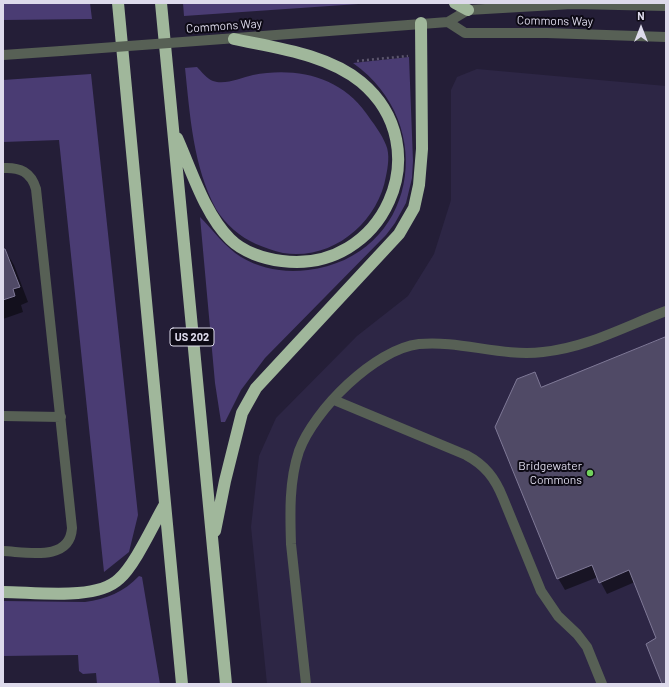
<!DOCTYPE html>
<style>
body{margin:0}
#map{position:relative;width:669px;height:687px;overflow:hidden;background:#241e37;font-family:Barlow,sans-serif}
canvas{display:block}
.frame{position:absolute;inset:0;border:4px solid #dddaeb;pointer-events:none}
.north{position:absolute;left:621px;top:8px;width:40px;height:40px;-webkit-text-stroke:3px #0d0a15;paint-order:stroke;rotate:0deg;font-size:11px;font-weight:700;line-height:16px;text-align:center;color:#dddaeb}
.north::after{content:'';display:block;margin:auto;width:14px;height:18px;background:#dddaeb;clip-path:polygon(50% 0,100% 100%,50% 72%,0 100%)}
</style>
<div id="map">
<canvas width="669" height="687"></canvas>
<div class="frame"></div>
<div class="north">N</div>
</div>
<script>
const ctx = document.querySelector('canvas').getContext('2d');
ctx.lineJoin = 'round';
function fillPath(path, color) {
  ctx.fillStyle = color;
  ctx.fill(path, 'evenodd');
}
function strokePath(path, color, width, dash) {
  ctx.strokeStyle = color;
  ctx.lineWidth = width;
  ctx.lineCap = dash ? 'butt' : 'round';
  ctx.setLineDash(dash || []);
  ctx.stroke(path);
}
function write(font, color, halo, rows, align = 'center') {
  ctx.font = font + ' Barlow,sans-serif';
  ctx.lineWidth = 4;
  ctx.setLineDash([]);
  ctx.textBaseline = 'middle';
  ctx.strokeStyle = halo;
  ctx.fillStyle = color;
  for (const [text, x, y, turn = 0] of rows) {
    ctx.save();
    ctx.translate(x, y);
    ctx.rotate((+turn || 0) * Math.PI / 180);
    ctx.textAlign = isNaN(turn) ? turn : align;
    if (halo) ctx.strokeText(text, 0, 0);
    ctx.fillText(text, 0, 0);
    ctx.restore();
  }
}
fillPath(new Path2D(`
 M477,69L666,86V684H267L251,527L259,456L276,418L357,336L408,296L434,254L451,200V90L457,77Z`), '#2d2645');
fillPath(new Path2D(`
 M3,3H90L92,19L3,20Z
 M183,3H373L184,16Z
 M409,57L413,161L412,178L406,203L395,223L386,235L265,358L241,390L225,422H221L215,383L200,217C213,230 225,247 241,257C261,269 284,273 308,270C416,257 440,124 353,63Z
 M197,67C201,71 207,79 213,81C225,85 241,78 253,75C295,67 340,76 366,113C373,123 382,134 386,145C390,154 388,167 386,176C378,223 332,261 283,253C274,251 264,247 256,244C240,237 225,224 216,209C193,166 190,115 185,68Z
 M91,74L138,515L129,552L104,572L59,140L3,142V80Z
 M139,576L142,577L160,684H97L96,673L83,674L79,671L78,655L3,656V601L85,602C106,599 124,592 139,576Z`), '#4a3c73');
fillPath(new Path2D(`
 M3,250H5L14,265L28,302L21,305L23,312L3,319Z
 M666,339V684H663L657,638L635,582L607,594L598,577L565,590L558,578L534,373L542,388Z`), '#0007');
const building = new Path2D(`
 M3,249H5L20,287L13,289L15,296L3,300Z
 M666,337V684H662L646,644L656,638L629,570L599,583L592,565L557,579L495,427L517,379L535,372L541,387Z`);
fillPath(building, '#504a66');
strokePath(building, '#7f7997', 1);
strokePath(new Path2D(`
 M357,61L408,56`), '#5d576e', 2.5, [2, 3]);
strokePath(new Path2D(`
 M448,22L465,33H547L666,37
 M223,39L448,22L468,10L572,4L666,6
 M3,55L61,51
 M3,168C20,167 31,172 36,189L72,528C70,562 27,552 3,551
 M334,400L466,455C485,465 495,478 503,498L541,591L558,616L577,634L587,647L602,684
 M3,416L61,417
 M306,684L291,544C290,513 289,481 299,451C314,410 375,349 419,344C460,340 501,357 543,352C586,348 626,326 666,311`), '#576055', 10);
strokePath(new Path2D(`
 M118,3L182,684
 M161,3L226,684
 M455,3L468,10
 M177,138C191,169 205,215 230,239C243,252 264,259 282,261C383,274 440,148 361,82C327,54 276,48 234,39
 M215,531L225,481L242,413L256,388L399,234L414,208L419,185L422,149L421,23
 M3,592C35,592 96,601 119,579C135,565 153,525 164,506`), '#a0b79b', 12);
strokePath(new Path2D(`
 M61,51L223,39`), '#576055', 10);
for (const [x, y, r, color] of [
 [590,473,4,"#72d25d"]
]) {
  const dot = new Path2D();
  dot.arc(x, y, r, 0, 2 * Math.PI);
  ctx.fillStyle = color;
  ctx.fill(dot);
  strokePath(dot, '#0d0a15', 1.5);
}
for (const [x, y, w] of [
 [192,337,44]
]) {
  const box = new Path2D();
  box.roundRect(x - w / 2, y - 9, w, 18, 3);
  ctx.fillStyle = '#0d0a15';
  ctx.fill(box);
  strokePath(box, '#dddaeb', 1);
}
write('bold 11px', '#dddaeb', null, [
 ["US 202",192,337]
]);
write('12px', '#dddaeb', '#0d0a15', [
 ["Commons Way",555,21,1],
 ["Commons Way",224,26,-4]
]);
write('12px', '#dddaeb', '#0d0a15', [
 ["Bridgewater",582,466],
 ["Commons",582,480]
], 'right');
</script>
